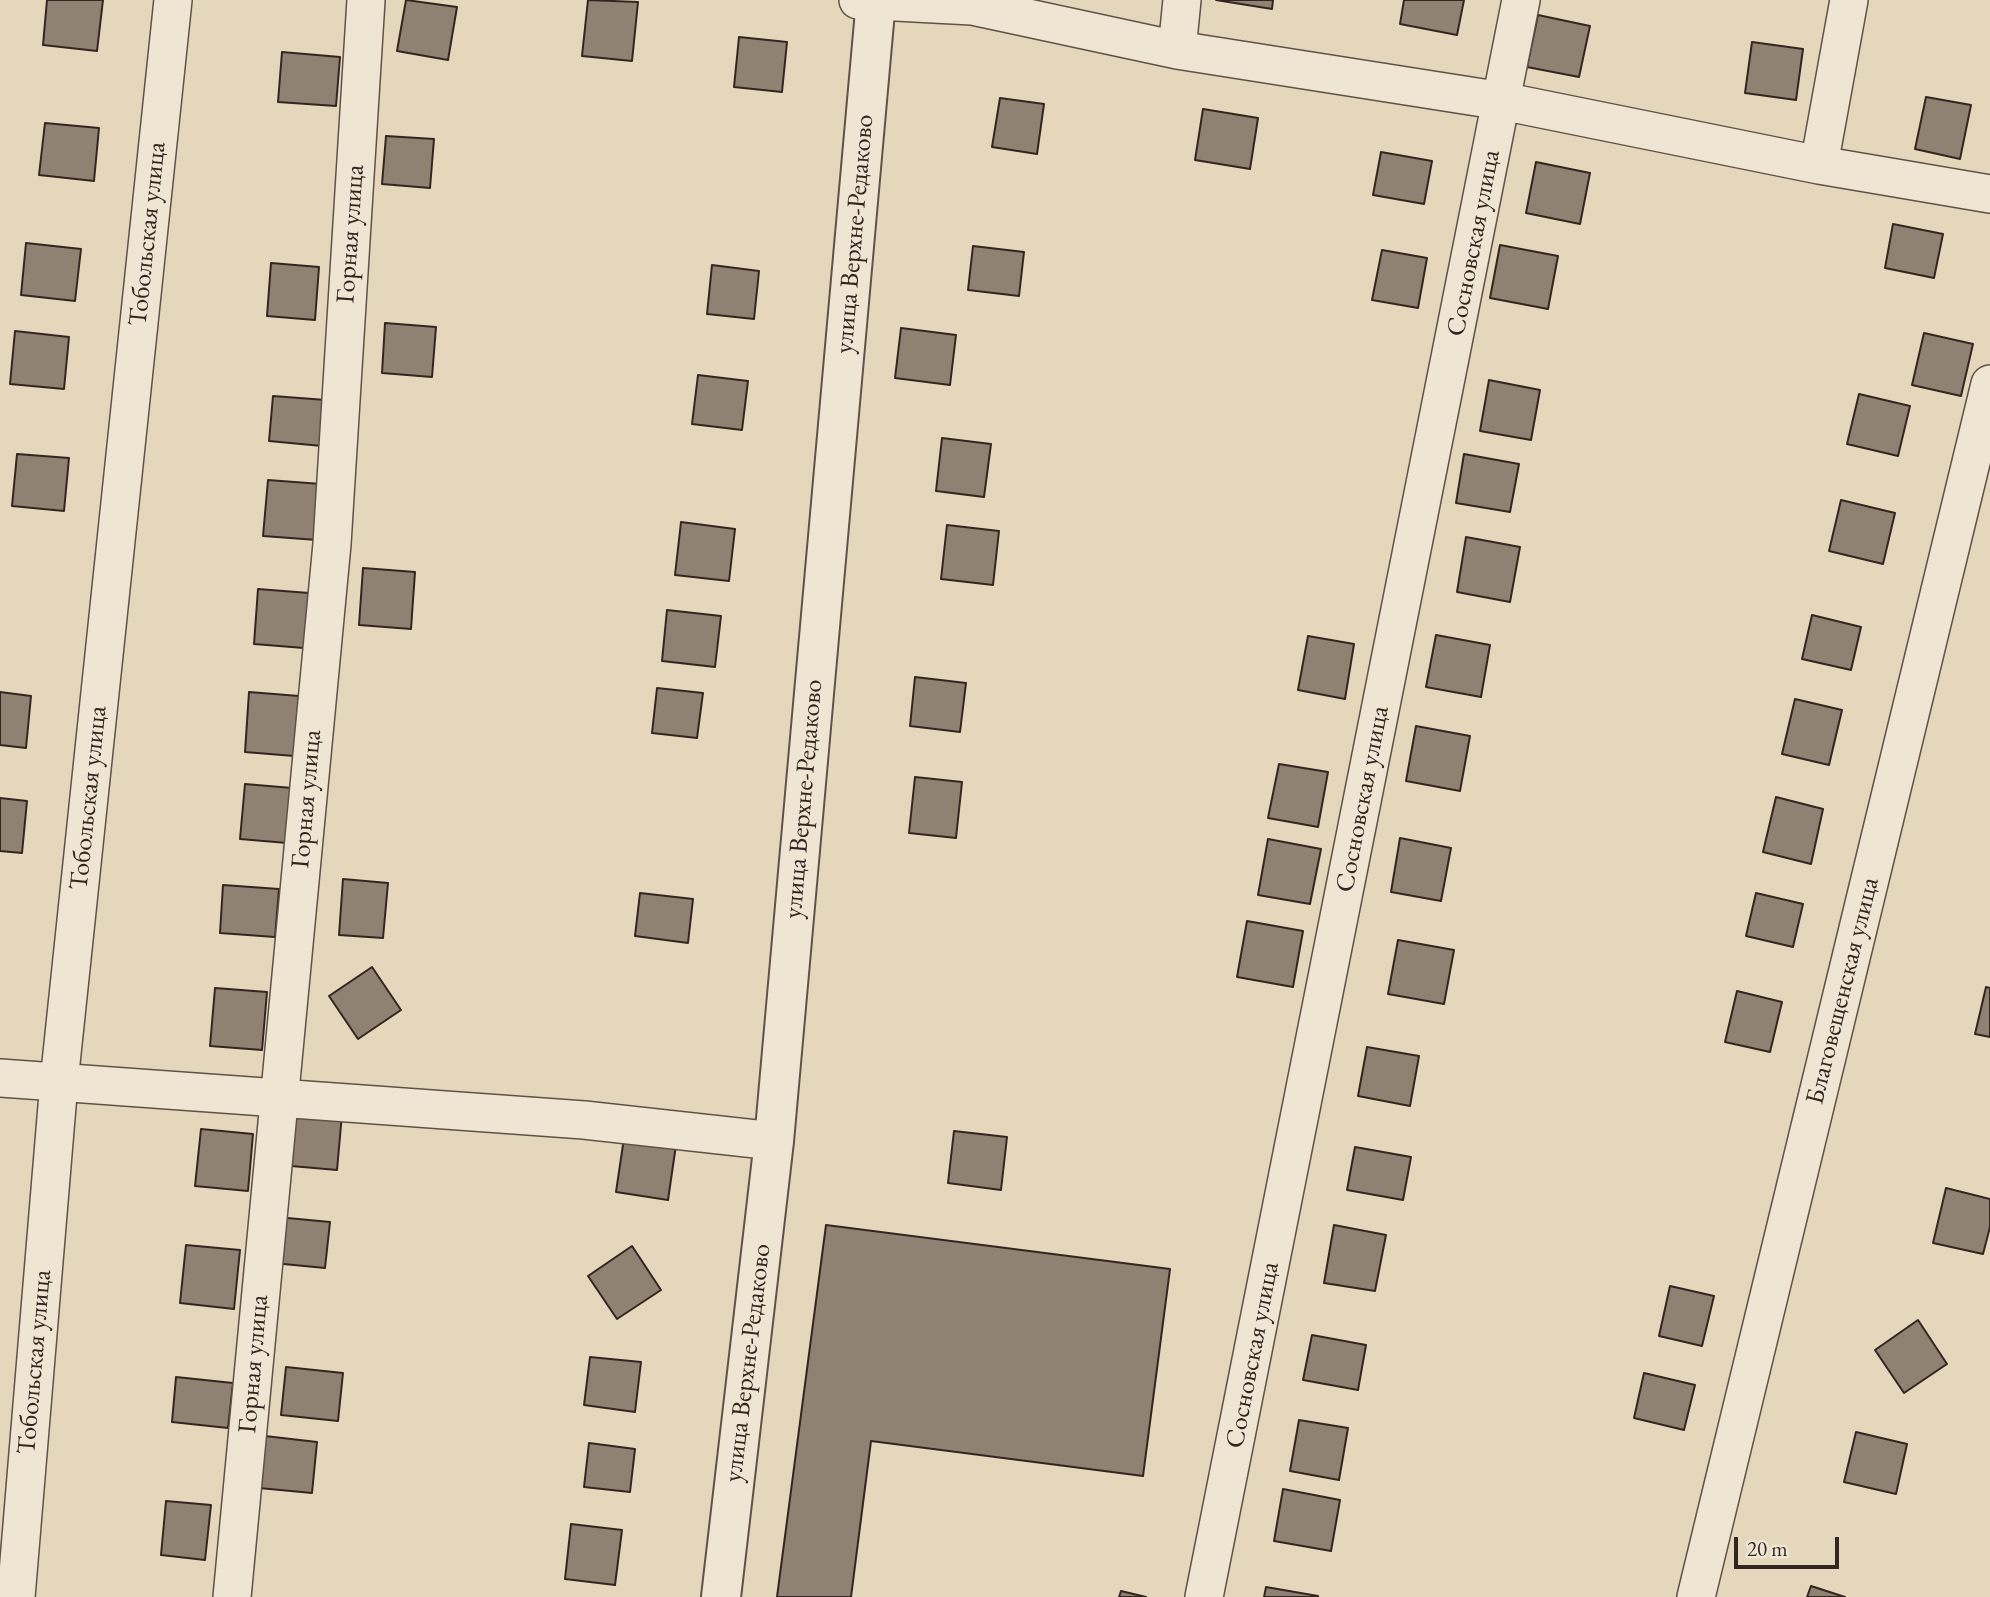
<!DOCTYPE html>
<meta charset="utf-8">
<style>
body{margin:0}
#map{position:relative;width:1990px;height:1597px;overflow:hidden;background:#e5d7bc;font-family:"EB Garamond",serif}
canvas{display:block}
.scale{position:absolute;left:1734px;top:1537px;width:105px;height:32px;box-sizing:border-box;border:4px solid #332621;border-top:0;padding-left:9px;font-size:21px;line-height:24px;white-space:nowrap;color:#332621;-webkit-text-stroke:5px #eee5d3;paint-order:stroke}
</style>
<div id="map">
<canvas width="1990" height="1597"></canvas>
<div class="scale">20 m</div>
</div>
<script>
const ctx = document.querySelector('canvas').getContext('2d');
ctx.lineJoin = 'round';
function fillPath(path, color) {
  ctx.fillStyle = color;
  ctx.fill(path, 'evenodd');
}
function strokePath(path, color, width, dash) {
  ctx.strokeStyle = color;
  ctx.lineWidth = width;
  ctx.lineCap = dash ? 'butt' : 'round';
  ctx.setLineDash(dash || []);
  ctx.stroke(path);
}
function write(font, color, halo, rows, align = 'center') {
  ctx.font = font + ' "EB Garamond",serif';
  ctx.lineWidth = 5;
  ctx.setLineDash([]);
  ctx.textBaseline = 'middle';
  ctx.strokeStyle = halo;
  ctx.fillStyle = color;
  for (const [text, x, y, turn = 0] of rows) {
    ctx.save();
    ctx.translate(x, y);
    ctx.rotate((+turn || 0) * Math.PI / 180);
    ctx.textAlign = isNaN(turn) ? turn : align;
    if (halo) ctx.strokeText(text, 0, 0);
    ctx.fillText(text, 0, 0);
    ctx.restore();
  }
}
const building = new Path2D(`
 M47,0H103L97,51L43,45Z
 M406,0L457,7L448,60L397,51Z
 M588,0L638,2L632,61L582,56Z
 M1216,0H1273L1272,9Z
 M1404,0H1464L1457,35L1400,24Z
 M1538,15L1590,26L1579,77L1527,67Z
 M739,37L787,42L782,92L734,87Z
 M1752,42L1803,49L1796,100L1745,93Z
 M282,52L340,57L336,106L278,102Z
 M1926,97L1971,105L1960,159L1915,149Z
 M1000,98L1044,104L1037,154L992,147Z
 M1203,109L1258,118L1250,169L1195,160Z
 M45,123L99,128L94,181L39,175Z
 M386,136L434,139L430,188L382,184Z
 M1381,152L1432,161L1424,204L1373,195Z
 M1536,162L1590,173L1580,224L1526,213Z
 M1893,224L1943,234L1934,278L1885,268Z
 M26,243L81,249L75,301L21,295Z
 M1500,245L1558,256L1548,309L1490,298Z
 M973,246L1024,252L1019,296L968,290Z
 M1382,250L1427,258L1418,308L1372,300Z
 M271,263L319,267L315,320L267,316Z
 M712,265L759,271L754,319L707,314Z
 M385,323L436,327L432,377L382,373Z
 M901,328L956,335L950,385L895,378Z
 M15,331L69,337L64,389L10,384Z
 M1924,333L1973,344L1961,396L1912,385Z
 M698,375L748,381L742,430L692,424Z
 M1489,380L1540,390L1531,440L1480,431Z
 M1859,394L1910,406L1898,456L1847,444Z
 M273,396L326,400L322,446L269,441Z
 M942,438L991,444L984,497L936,491Z
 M17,454L69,458L64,511L12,506Z
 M1464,454L1519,464L1510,512L1456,503Z
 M268,480L321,484L317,540L263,536Z
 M1841,500L1895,513L1883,564L1829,551Z
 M681,522L735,529L729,581L675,575Z
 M947,525L999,531L993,585L941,579Z
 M1466,537L1520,547L1510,602L1457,592Z
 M363,568L415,572L411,629L359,625Z
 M258,589L309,593L304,648L254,644Z
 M667,610L721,616L715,667L662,661Z
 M1812,615L1861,627L1851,670L1802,659Z
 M1436,635L1490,645L1481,697L1426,687Z
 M1308,636L1354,644L1345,699L1298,690Z
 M915,677L966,683L960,732L910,726Z
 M657,688L703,693L697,738L652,733Z
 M0,692L31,696L26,748L0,745Z
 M249,692L299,696L294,756L245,752Z
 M1795,699L1842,710L1829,765L1782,754Z
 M1416,726L1470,736L1460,791L1406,781Z
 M1279,764L1328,772L1318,827L1268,818Z
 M915,777L962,782L956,838L909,833Z
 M245,784L292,788L287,843L240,839Z
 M1776,797L1823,809L1811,864L1763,852Z
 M0,798L27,801L22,853L0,851Z
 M1400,838L1451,848L1441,901L1391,892Z
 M1268,839L1321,849L1310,904L1258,895Z
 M343,879L388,883L383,938L339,935Z
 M223,885L279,889L275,937L220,933Z
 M640,893L693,899L688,943L635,936Z
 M1756,893L1803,904L1793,947L1746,936Z
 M1247,921L1303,931L1293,987L1237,977Z
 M1398,940L1454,950L1444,1004L1388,994Z
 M372,967L401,1010L358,1039L329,996Z
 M1986,987L1990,988V1037L1975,1034Z
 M215,988L267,992L262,1050L210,1046Z
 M1737,991L1782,1002L1770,1052L1725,1042Z
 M1367,1047L1419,1056L1410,1106L1358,1096Z
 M296,1110L342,1114L337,1170L291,1166Z
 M201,1129L253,1134L248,1191L195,1186Z
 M954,1131L1007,1137L1001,1190L948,1183Z
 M624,1138L676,1145L668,1200L616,1192Z
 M1355,1147L1411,1157L1403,1200L1347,1190Z
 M1946,1188L1990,1199V1227L1983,1254L1933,1243Z
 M277,1217L330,1222L325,1268L273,1263Z
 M826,1225L1170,1269L1143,1476L871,1441L851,1597H777Z
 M1334,1225L1386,1235L1375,1291L1324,1283Z
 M186,1245L240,1250L234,1309L180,1303Z
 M632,1246L661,1290L617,1319L588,1276Z
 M1670,1286L1714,1296L1702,1346L1659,1336Z
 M1918,1320L1947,1364L1904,1393L1875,1350Z
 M1312,1335L1366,1345L1358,1390L1303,1380Z
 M590,1357L641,1362L635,1412L584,1405Z
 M286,1367L343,1373L338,1421L281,1415Z
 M1644,1373L1695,1385L1684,1430L1634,1418Z
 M176,1377L233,1383L228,1428L172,1422Z
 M1299,1420L1348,1428L1339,1480L1290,1471Z
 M1856,1432L1907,1444L1896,1494L1844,1482Z
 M265,1436L317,1442L312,1493L259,1488Z
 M589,1443L635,1449L630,1492L584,1487Z
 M1283,1489L1340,1500L1331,1551L1274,1541Z
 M166,1501L211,1505L205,1560L161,1555Z
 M571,1524L622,1530L615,1585L565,1579Z
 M1811,1586L1845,1597H1807Z
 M1266,1587L1318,1596V1597H1264Z
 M1121,1591L1146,1597H1119Z`);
fillPath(building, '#908272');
strokePath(building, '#332621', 2);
const minor = new Path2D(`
 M858,0L972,6L1177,50L1502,101L1819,165L1990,194
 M1177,50L1182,0
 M1819,165L1849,0
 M0,1078L584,1120L774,1141
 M16,1597L59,1082L173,0
 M232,1597L332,544L366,0
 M1204,1597L1521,0
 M1696,1597L1990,384`);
const tertiary = new Path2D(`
 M721,1597L774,1141L876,0`);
strokePath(minor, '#605248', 40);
strokePath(tertiary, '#605248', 42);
strokePath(minor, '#eee5d3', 37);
strokePath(tertiary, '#eee5d3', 38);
write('26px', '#332621', '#eee5d3', [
 ["Тобольская улица",148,234,-84],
 ["Горная улица",351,234,-86],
 ["улица Верхне-Редаково",855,234,-85],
 ["Сосновская улица",1474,243,-79],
 ["Тобольская улица",89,798,-84],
 ["Горная улица",307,799,-85],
 ["улица Верхне-Редаково",804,799,-85],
 ["Сосновская улица",1363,799,-79],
 ["Благовещенская улица",1843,991,-76],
 ["Сосновская улица",1253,1355,-79],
 ["Тобольская улица",35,1362,-85],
 ["улица Верхне-Редаково",748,1363,-83],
 ["Горная улица",254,1364,-85]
]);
</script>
